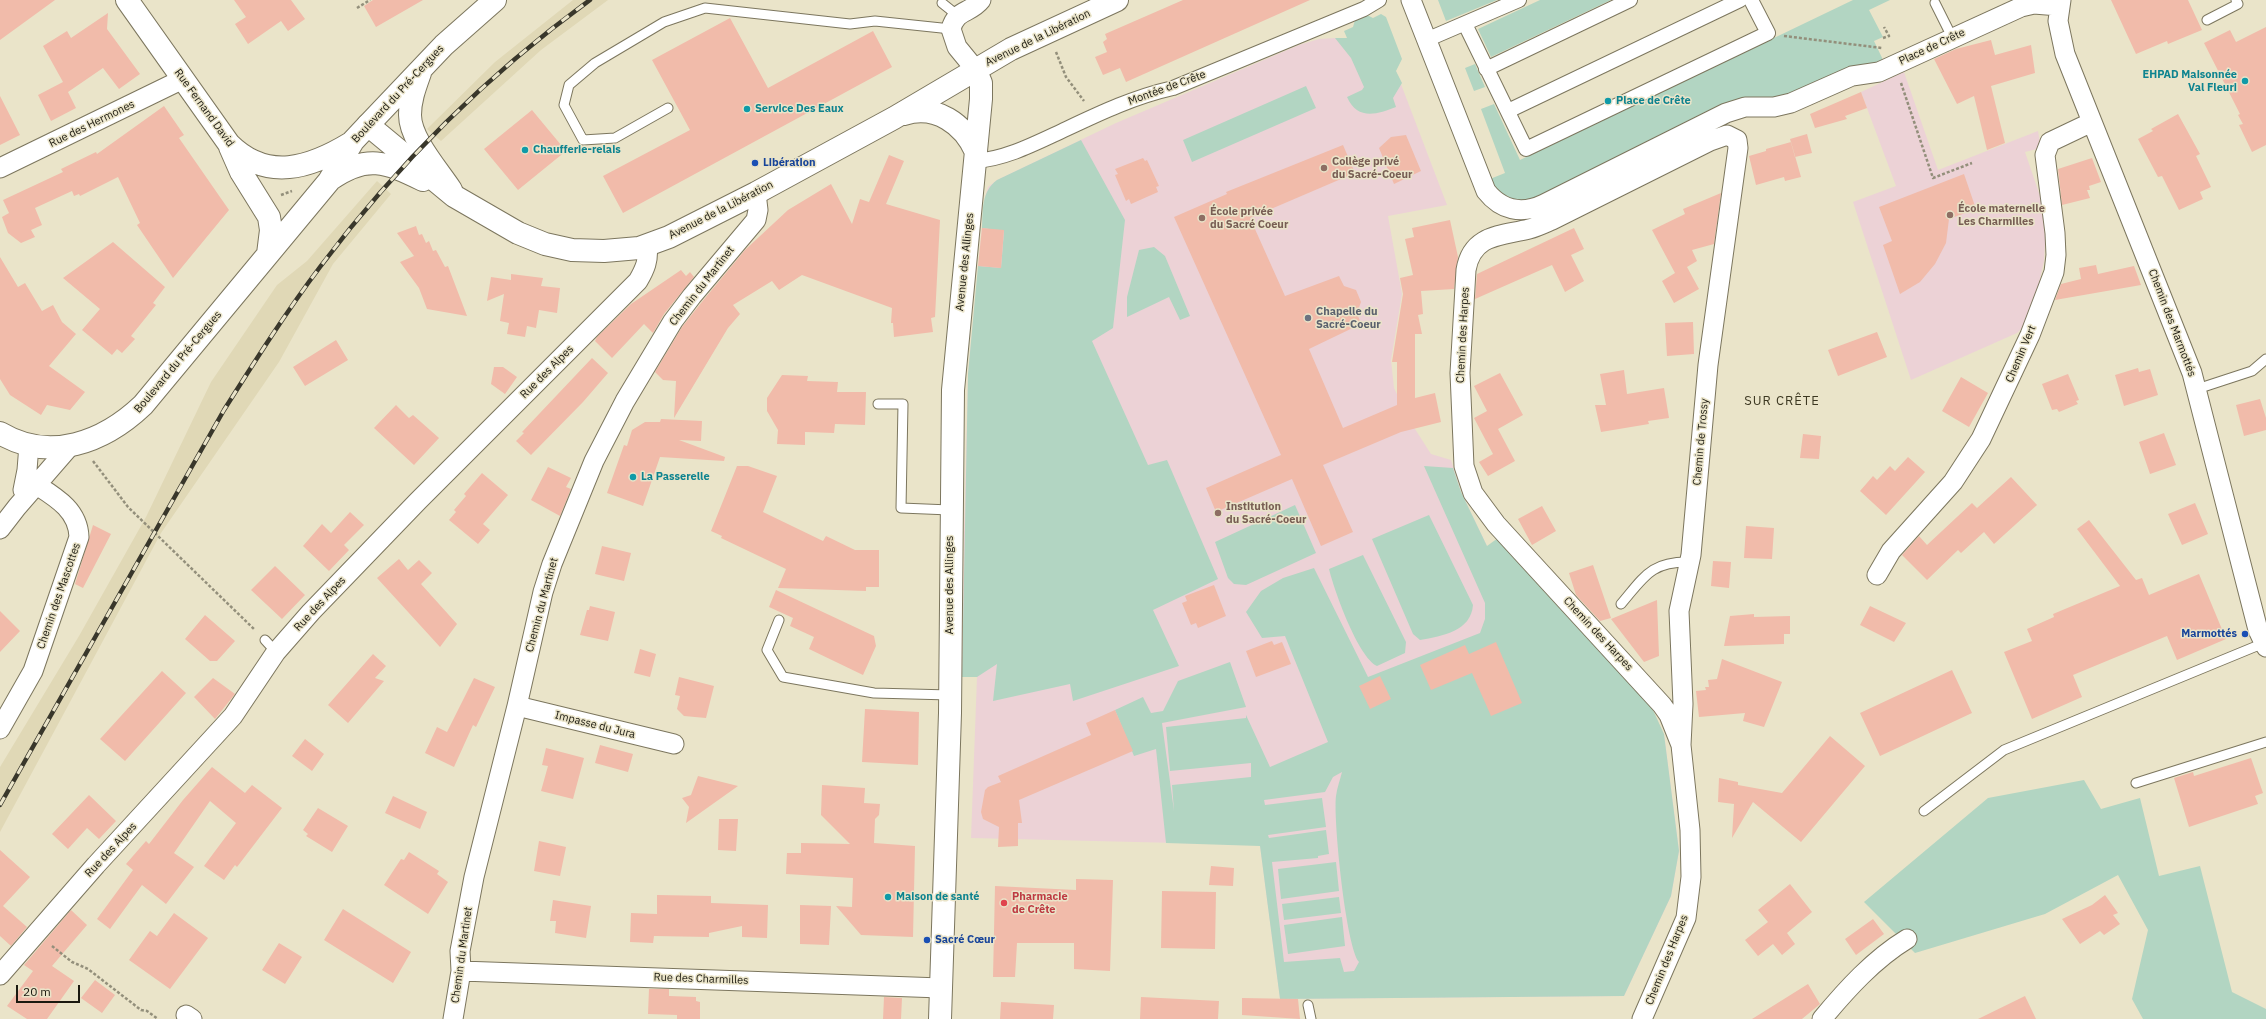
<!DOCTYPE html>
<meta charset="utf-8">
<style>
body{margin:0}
#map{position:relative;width:2266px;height:1019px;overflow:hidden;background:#eae4c9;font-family:"IBM Plex Sans",sans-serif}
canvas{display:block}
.scale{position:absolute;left:16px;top:985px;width:64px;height:18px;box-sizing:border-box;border:2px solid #1b1910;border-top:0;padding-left:5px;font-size:12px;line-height:14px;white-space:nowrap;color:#1b1910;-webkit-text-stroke:3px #eae4c9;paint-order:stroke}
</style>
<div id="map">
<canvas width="2266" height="1019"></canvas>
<div class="scale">20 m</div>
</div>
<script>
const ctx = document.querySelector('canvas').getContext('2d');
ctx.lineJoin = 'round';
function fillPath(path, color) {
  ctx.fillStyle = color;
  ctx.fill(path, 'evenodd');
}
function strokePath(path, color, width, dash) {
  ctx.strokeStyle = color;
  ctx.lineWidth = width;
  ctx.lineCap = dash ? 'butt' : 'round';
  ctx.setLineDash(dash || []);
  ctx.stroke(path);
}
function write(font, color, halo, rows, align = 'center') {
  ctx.font = font + ' "IBM Plex Sans",sans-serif';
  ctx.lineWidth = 3;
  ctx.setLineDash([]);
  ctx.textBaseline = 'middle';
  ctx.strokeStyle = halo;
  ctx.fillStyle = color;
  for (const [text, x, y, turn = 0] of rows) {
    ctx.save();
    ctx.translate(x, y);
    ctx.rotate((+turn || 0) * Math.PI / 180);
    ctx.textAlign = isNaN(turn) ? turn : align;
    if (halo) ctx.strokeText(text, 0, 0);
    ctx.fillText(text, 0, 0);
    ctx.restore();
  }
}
fillPath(new Path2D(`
 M573,0H608L541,50L441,141L427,129L495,62Z
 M377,181L391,194L333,264L279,362L161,533L0,832V767L79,636L146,517L211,382L277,285L307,261Z`), '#e0d8b6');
fillPath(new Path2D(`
 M1335,38H1348L1396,71L1447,205L1388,216L1402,294L1391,360L1394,388L1408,418L1431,454L1451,460L1461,492L1487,546L1664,734L1679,851L1671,896L1624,996L1280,999L1260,845L971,838L977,677H962L964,535L968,374L985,197L988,187L997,180L1116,123L1299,45L1319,39Z
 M1904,72L1938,170L2038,131L2041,148L2025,152L2042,202L2046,227L2044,261L2038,288L2026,324L2017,333L1911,380L1853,202L1896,186L1861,92Z`), '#ecd2d6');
fillPath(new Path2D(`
 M1438,0H1497L1446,21Z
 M1540,0H1611L1491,57L1478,29Z
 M1853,0H1890L1869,10L1883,37L1874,41L1884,62L1855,69L1532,202C1511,201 1500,198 1490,179L1505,173L1481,109L1494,104L1520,160Z
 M1381,14L1386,17L1402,59L1396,71L1402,83L1393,98L1396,107C1376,115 1357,120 1347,97L1362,90L1364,87L1351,58L1335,38H1347L1344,31L1353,27L1355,20L1367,15L1373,18Z
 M1475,64L1485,87L1474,91L1465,68Z
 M1306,86L1316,108L1192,162L1183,140Z
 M1081,140L1125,220L1113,328L1092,341L1148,465L1167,460L1218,579L1153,610L1179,666L1073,701L1070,684L993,701L997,664L977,677H962L968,374L978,266L1001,268L1004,231L982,228C983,210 981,192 997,180Z
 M1154,247L1165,256L1190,316L1180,320L1169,297L1127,317V297L1139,250Z
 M1424,466L1453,468L1461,492L1487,546L1498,538L1647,697L1664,734L1679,851L1671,896L1624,996L1280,999L1260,846L1166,843L1156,749L1134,756L1115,710L1143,697L1151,713L1163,711L1178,681L1230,662L1246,707L1162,723L1174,811L1172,785L1251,777V763L1170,771L1166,727L1246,718V715L1270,767L1328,742L1285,636L1262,638L1246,612L1261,591L1283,578L1314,568L1368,677L1480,633L1485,619V603ZM1342,772C1340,780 1337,788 1336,796C1333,819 1346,947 1359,962L1354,971L1344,972L1340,958L1284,962L1272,862L1318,858V856L1329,854L1326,830L1269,838L1268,835L1326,827L1322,798L1265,805L1264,800L1325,792L1333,777Z
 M1295,505L1316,553L1246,585L1234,584L1228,578L1215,542Z
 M1429,515L1473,605C1471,631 1443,636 1420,640L1413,634L1372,539Z
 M1363,555L1406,642L1405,653L1377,666C1358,657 1334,590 1329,569Z
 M2084,780L2101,809L2140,798L2159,876L2200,866L2232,992L2266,1009V1019H2143L2132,999L2148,930L2118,875L2045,914L1915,953L1864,902L1988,798Z
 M1336,862L1339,891L1281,899L1278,869Z
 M1339,897L1341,913L1284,920L1282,904Z
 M1342,917L1345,946L1288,954L1284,925Z`), '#b2d5c2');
fillPath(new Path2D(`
 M0,0H55L0,40Z
 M234,0H291L305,19L288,31L281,21L248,44L235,24L246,17Z
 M373,0H423L376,27L364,6Z
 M1183,0H1310L1126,82L1120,68L1103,75L1095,57L1107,52L1103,42L1107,39L1105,34Z
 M2111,0H2188L2202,30L2168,44L2167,41L2136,54Z
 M108,13L107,29L140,74L119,89L103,68L68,92L76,108L51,121L38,95L63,82L43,46L67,31L71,38Z
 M730,18L768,88L873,31L892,67L623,213L603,176L690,130L652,60Z
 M2266,27V145L2252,152L2239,125L2243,124L2238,115L2240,114L2204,43L2230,30L2236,42Z
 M1991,40L1995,55L2031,45L2035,73L1991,86L2005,143L1987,150L1974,96L1957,104L1934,59L1956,49Z
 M1861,92L1867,108L1845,116L1847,119L1815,128L1810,114Z
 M0,96L20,135L0,145Z
 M164,106L184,135L179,138L229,210L173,278L137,225L140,223L118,177L80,196L79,194L74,196L72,191L35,208L42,225L31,230L35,237L21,243L8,233L2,217L9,213L3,200L63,172L61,169L96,152L97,154Z
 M532,110L566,151L518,190L484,149Z
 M2178,114L2200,154L2196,156L2211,187L2200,192L2203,199L2179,210L2162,176L2158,177L2138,139L2153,131L2151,129Z
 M1807,134L1812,153L1795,157L1790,139Z
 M1406,135L1421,171L1394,184L1379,148L1391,137Z
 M1791,142L1801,177L1785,181L1784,177L1756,185L1749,156L1766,151V149Z
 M1343,145L1355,173L1250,218L1285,296L1339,276L1344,286L1356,290L1361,302L1357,313L1361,324L1309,349L1343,428L1397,405V362H1392L1403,294L1400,278L1413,275L1405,239L1414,237L1412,228L1450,220L1458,257L1454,289L1421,291L1423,314L1418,315L1422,334H1415V398L1435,393L1441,422L1401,432L1323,465L1353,532L1321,546L1292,479L1216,512L1206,488L1281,455L1174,217L1227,194L1226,192Z
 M889,155L904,161L886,204L940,220L935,317L931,318L933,332L894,337L893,323H891L892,308L802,275L779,290L772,281L733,305L740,314L728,328L674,418L676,381L663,380L655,372L682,327L701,303L745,250L788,210L831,184L852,224L860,199L869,202Z
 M1143,158L1145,161L1147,160L1159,186L1156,187L1158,192L1131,204L1129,199L1126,201L1115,175L1118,174L1115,169Z
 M2092,158L2101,182L2089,186L2090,190H2087L2090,198L2062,205L2058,169Z
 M1964,174L1976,209L1949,219L1946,243L1935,264L1920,282L1900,294L1883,245L1892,241L1879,207Z
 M1721,193L1714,244L1692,250L1697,261L1687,267L1699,289L1674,303L1662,281L1675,273L1652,230L1685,214L1683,209Z
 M416,226L419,235L422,234L426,243L429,241L433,251L436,250L445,267L448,266L467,316L427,309L419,288L400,262L414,256L397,233Z
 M982,228L1004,230L1001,268L978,266Z
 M1574,228L1584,249L1571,255L1584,281L1565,292L1552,265L1475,299L1477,274Z
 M113,242L165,287L153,303L156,305L131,336L135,339L122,353L117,349L112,355L82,330L100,309L63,278Z
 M0,257L18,287L25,283L42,311L53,305L62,322L76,334L49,366L85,392L70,410L47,405L41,415L10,395L0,379Z
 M2096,265L2098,274L2134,266L2141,285L2055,300L2061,284L2081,279L2079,268Z
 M681,270L686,276L690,272L694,277L664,314L653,333L644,324L612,358L595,341L597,337L631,304Z
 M511,274L543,278L541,286L560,288L557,313L539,310L536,328L527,326L525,337L507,334L509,323L500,321L504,294L487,301L491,277L511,280Z
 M1693,322L1694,354L1667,356L1665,323Z
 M1877,332L1887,357L1838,376L1828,350Z
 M336,340L348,360L305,386L293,367Z
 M592,358L608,373L583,402L531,455L516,441L524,433L522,432Z
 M494,367H503L517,377L505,394L491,384Z
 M2138,368L2139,372L2150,369L2158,395L2124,406L2115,375Z
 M1624,370L1627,394L1664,388L1669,418L1648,421L1649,424L1601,432L1595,405H1606L1600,374Z
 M1500,373L1523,415L1498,429L1515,461L1488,476L1479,462L1493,454L1474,418L1487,411L1474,386Z
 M2068,374L2079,400L2076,401L2078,404L2059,412L2057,409L2052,410L2042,384Z
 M782,375L808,376L807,381L838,382L837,392H866L865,425L835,424L834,433L805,432V445L777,444L778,430L767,411V398Z
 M1961,377L1988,393L1969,427L1942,411Z
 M2260,399L2266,418V430L2244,436L2236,405Z
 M396,405L409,418L413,415L439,438L414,465L374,428Z
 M661,419L702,421L701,441L679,440L725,457L724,461L660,457L643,506L607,493L624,445L627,446L632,430L645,422H660Z
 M2164,433L2176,465L2150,474L2139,442Z
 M1803,434L1821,436L1819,459L1800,458Z
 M1908,457L1925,472L1886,515L1860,491L1873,476L1877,480L1890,466L1895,471Z
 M737,466H748L777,476L763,512L823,541L826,536L855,550H879V587H866V591L778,588L786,569L721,538L722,536L711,531Z
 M548,467L571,478L566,487L571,489L560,516L531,500Z
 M482,473L508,495L483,524L490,530L478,544L449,520L456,512L454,510L466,496L464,494Z
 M2011,477L2037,505L1994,544L1984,532L1961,553L1958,550L1927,580L1902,555L1919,536L1927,545L1972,503L1977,508Z
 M2195,503L2208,534L2182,545L2168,514Z
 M1542,506L1556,531L1532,545L1518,519Z
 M350,512L364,525L344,545L349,550L329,571L303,546L322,524L331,533Z
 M2089,520L2136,580L2142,578L2149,595L2199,574L2226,639L2177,660L2167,636L2073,675L2082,697L2032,719L2004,652L2032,641L2027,629L2054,617L2053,614L2120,586L2077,529Z
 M93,525L111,534L83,588L75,584Z
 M1746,526L1774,528L1772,559L1744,558Z
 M602,546L631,553L624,581L595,574Z
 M399,559L408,570L419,560L432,573L421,584L457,624L440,647L377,578Z
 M1713,561L1731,562L1729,588L1711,586Z
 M1593,565L1611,618L1600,621L1576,595L1569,573Z
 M275,566L305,595L282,619L251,590Z
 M1214,585L1226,616L1198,628L1196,623L1191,625L1182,603L1187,601L1185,596Z
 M776,590L874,636L876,646L863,675L809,649L814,637L790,626L793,618L769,607Z
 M1657,600L1659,656L1644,662L1611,619Z
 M590,606L615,612L608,641L580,635L587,610H589Z
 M1870,606L1906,623L1894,642L1860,625Z
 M0,611L20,631L0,652Z
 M1754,614V617L1790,616V634H1784V644L1724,646L1730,616Z
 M205,615L235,641L217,661H210L185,639Z
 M1272,641L1274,645L1282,642L1291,664L1256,677L1246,651Z
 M1496,642L1522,703L1491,716L1472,673L1431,690L1420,665L1465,645L1469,654Z
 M640,649L656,654L650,677L634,673Z
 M373,654L386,666L375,678L384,681L348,723L328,705Z
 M1722,659L1782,682L1764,727L1743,721L1745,713L1699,717L1696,691L1706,690L1705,687H1709L1708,680L1717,679Z
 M1952,670L1972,713L1880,756L1860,713Z
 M162,671L186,693L125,761L100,739Z
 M1380,676L1391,699L1370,709L1359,686Z
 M679,677L714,686L706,718L684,716L677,709L680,696L675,695Z
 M213,678L235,694L215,719L194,697Z
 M474,678L495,687L476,727L473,725L454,767L425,753L437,727L447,732Z
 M865,709L919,712L918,765L862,762Z
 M1115,710L1133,751L1019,800L1022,823H1018V846L998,847L999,827L983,819L981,812L985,790L988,787L1001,782L998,776L1091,735L1086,723Z
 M1830,736L1865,766L1801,842L1753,802L1732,838L1734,804L1718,802L1719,778L1738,782V785L1782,793Z
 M305,739L324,754L312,771L292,756Z
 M600,745L633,754L628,772L595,763Z
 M546,748L584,758L573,799L541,791L548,766L542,765Z
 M2251,758L2263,793L2255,796L2258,804L2189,827L2174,778L2193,772L2194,776Z
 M212,767L245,793L252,785L282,808L237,867L235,865L224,880L204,866L236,823L210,801L174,853L194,867L166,904L142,885L110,929L97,919L133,870L126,864L146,841L149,844L183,800Z
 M698,776L738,786L686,823L689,807L682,798L691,795Z
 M822,785L865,788L864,803L880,804L879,815L875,819L874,843L915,846L913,937L861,935L836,906L852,907L853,878L786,874L787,853H801V843L850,844L821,815Z
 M89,795L116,821L99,839L87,828L68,849L52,834Z
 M393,796L427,812L420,829L385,813Z
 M318,808L348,826L332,852L306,836L308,834L303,830Z
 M719,819H738L736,851L718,850Z
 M539,841L566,847L560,876L534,871Z
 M0,850L30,877L3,906L27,927L11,946L0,936Z
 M409,852L439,871L437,874L448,882L428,914L384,885L401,859L404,860Z
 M1211,866L1234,868L1233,886L1209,885Z
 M1076,879L1113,880L1110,971L1074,969V943H1017L1015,977H993L995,886L1076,890Z
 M1790,884L1812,912L1787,933L1795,944L1782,955L1773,944L1758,956L1745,940L1768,922L1758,910Z
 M1162,891L1216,892L1215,949L1161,948Z
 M657,895L711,896V903L768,905L767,938L742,937V926L709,933V937L654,936L653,943L630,942L631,913L657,914Z
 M2105,895L2118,913L2113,915L2120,924L2104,935L2100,931L2080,944L2062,919L2092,905Z
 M553,900L591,906L586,938L555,933L556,921H550Z
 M800,905L831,906L829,945L800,944Z
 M343,909L411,952L393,983L324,940Z
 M71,910L87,925L52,966L74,981L47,1019H27L7,1006L33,971L24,965Z
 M174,913L208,938L170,989L129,960L150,931L157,936Z
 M1873,919L1884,934L1856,955L1845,939Z
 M279,943L302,957L285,984L262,970Z
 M95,980L115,995L102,1013L81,998Z
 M1808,984L1820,1004L1802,1019H1752Z
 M649,989H669V996L696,997V1001L700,1002V1019H677V1015L648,1014Z
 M2025,996L2036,1019H1978Z
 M884,997L902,998L901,1019H883Z
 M1141,997L1219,1001L1218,1019H1140Z
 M1242,998L1298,999L1300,1019L1242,1015Z
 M1001,1002L1054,1005L1053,1019H1000Z`), '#f1bbaa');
const service = new Path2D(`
 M942,3L957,15
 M1935,3L1952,37
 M2207,20L2238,4L2236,0
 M668,108L615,138L583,140L564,105L569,85L595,63L664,22L705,8L850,24L875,21L951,29
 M2197,389L2252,371L2266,359
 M878,404H903L901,508L950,510
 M1621,604C1644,577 1651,561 1690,562
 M779,620L767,650L783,677L874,693L950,695
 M265,640L276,652
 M2136,783L2266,742
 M1924,811L2004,750L2264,643
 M1308,1005L1311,1019`);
const pedestrian = new Path2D(`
 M1465,24L1526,149L1768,33L1751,0
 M1426,40L1519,0
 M1486,69L1630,0
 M1508,111L1740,0
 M975,161C1005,159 1034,144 1062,131C1098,114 1133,97 1173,88L1364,9L1379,0`);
const minor = new Path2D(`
 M1411,0L1486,191C1501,210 1521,215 1544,204L1726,113L1745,107H1774L1791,103L1852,76L1879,72L2021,7L2034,4L2059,6
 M2061,0L2058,21L2065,54L2192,373L2258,630L2266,647
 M975,69L957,47L951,29C956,9 970,14 981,0
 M0,168L183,79
 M23,490L27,470L29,445
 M0,529L17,507L70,446
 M1877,575L1891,551L1953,482L1981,439L2030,335L2054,272L2056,255L2055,233L2045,155L2050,142L2092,122
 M517,706L674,744
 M0,729L33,671L79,537C78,506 49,494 26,478
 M461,971L941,988
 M0,975L96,865L233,716L276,652L311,612L418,501L638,281C645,269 649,260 647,246
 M186,1015L192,1019
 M453,1019L461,971L460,951L474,877L517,706L543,592L552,564L594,461L625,401L673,321L692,296L756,220L758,210L756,193
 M1642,1019L1686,918L1691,877L1690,830L1681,745L1669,715L1662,705L1496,524L1473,493L1464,466L1460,373L1466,270C1472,234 1501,236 1529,229C1537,227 1545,223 1552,220L1710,141L1727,135L1737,140L1738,148L1708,365L1691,555L1679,611L1683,704L1681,745
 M1822,1019C1846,990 1874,959 1907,939`);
const tertiary = new Path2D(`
 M420,73C415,87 410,100 410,115C410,139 438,170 451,190
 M368,125L444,45L495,0`);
const secondary = new Path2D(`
 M127,0L229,144C267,182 310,168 351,143
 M904,114C936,104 964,124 976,152
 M230,147L241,172L269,217L271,230L268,254
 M331,179C367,154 386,162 423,180
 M0,433C50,463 104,442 143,405L329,181L353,141L368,125L454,196L518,233L545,244L572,250L604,251L639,248L669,237L756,193L894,118L1011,49L1117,0
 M940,1019L950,713L953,390L981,99V83L975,69`);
strokePath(service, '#7c765e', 11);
strokePath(pedestrian, '#7c765e', 16);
strokePath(minor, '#7c765e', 21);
strokePath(tertiary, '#7c765e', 24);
strokePath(secondary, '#7c765e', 24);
strokePath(new Path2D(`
 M357,8L370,0
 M1784,36L1882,48
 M1883,38L1889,36L1884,27
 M1056,52L1066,77L1084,101
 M1901,83L1933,178L1972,163
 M281,195L292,191
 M93,461L128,507L255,630
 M52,946L72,962L88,969L141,1010L147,1011L158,1019`), '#938f7b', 2.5, [3, 2]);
strokePath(service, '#fff', 9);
strokePath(pedestrian, '#fff', 14);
strokePath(minor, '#fff', 19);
strokePath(tertiary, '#fff', 22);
strokePath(secondary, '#fff', 22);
const rail = new Path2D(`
 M0,805L224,410C255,361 286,312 320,267C396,166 488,74 590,0`);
strokePath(rail, '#39372b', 4.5);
strokePath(rail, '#eae4c9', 3, [9]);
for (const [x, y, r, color] of [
 [2245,81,4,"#0f9aa8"],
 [1608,101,4,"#0f9aa8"],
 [747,109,4,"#0f9aa8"],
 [525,150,4,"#0f9aa8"],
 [755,163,4,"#1a4fb4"],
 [1324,168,4,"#8d6e63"],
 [1950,215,4,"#8d6e63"],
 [1202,218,4,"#8d6e63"],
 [1308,318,4,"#6b7280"],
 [633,477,4,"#0f9aa8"],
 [1218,513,4,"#8d6e63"],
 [2245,634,4,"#1a4fb4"],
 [888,897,4,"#0f9aa8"],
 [1004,903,4,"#e0444e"],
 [927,940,4,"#1a4fb4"]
]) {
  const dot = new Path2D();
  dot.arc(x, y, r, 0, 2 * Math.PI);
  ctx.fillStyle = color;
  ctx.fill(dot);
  strokePath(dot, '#eae4c9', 1.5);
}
write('11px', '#1b1910', '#eae4c9', [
 ["Avenue de la Libération",1038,38,-26],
 ["Place de Crête",1932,47,-25],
 ["Montée de Crête",1167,88,-20],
 ["Boulevard du Pré-Cergues",398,94,-47],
 ["Rue Fernand David",204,108,54],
 ["Rue des Hermones",92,124,-26],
 ["Avenue de la Libération",721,210,-27],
 ["Avenue des Allinges",965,262,-84],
 ["Chemin du Martinet",702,286,-52],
 ["Chemin des Marmottés",2172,323,69],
 ["Chemin des Harpes",1463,335,-87],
 ["Chemin Vert",2021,354,-67],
 ["Boulevard du Pré-Cergues",178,362,-50],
 ["Rue des Alpes",547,372,-45],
 ["Chemin de Trossy",1701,442,-85],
 ["Avenue des Allinges",950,585,-90],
 ["Chemin des Mascottes",59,596,-71],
 ["Rue des Alpes",320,604,-47],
 ["Chemin du Martinet",542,605,-75],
 ["Chemin des Harpes",1598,634,47],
 ["Impasse du Jura",595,725,14],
 ["Rue des Alpes",111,850,-47],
 ["Chemin du Martinet",462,955,-82],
 ["Chemin des Harpes",1667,960,-68],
 ["Rue des Charmilles",701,979,2]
]);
write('bold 11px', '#0d838f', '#eae4c9', [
 ["EHPAD Maisonnée",2237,75,"right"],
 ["Val Fleuri",2237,88,"right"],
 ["Place de Crête",1616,101],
 ["Service Des Eaux",755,109],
 ["Chaufferie-relais",533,150],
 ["La Passerelle",641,477],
 ["Maison de santé",896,897]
], 'left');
write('bold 11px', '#785e54', '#eae4c9', [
 ["Collège privé",1332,162],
 ["du Sacré-Coeur",1332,175],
 ["École maternelle",1958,209],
 ["Les Charmilles",1958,222],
 ["École privée",1210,212],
 ["du Sacré Coeur",1210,225],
 ["Institution",1226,507],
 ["du Sacré-Coeur",1226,520]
], 'left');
write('bold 11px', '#164399', '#eae4c9', [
 ["Libération",763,163],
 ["Marmottés",2237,634,"right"],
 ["Sacré Cœur",935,940]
], 'left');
write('bold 11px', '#5b616d', '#eae4c9', [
 ["Chapelle du",1316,312],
 ["Sacré-Coeur",1316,325]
], 'left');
write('bold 11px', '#be3a42', '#eae4c9', [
 ["Pharmacie",1012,897],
 ["de Crête",1012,910]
], 'left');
ctx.letterSpacing = '1px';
write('13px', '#3d3822', '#eae4c9', [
 ["SUR CRÊTE",1782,401]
]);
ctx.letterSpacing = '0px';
</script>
